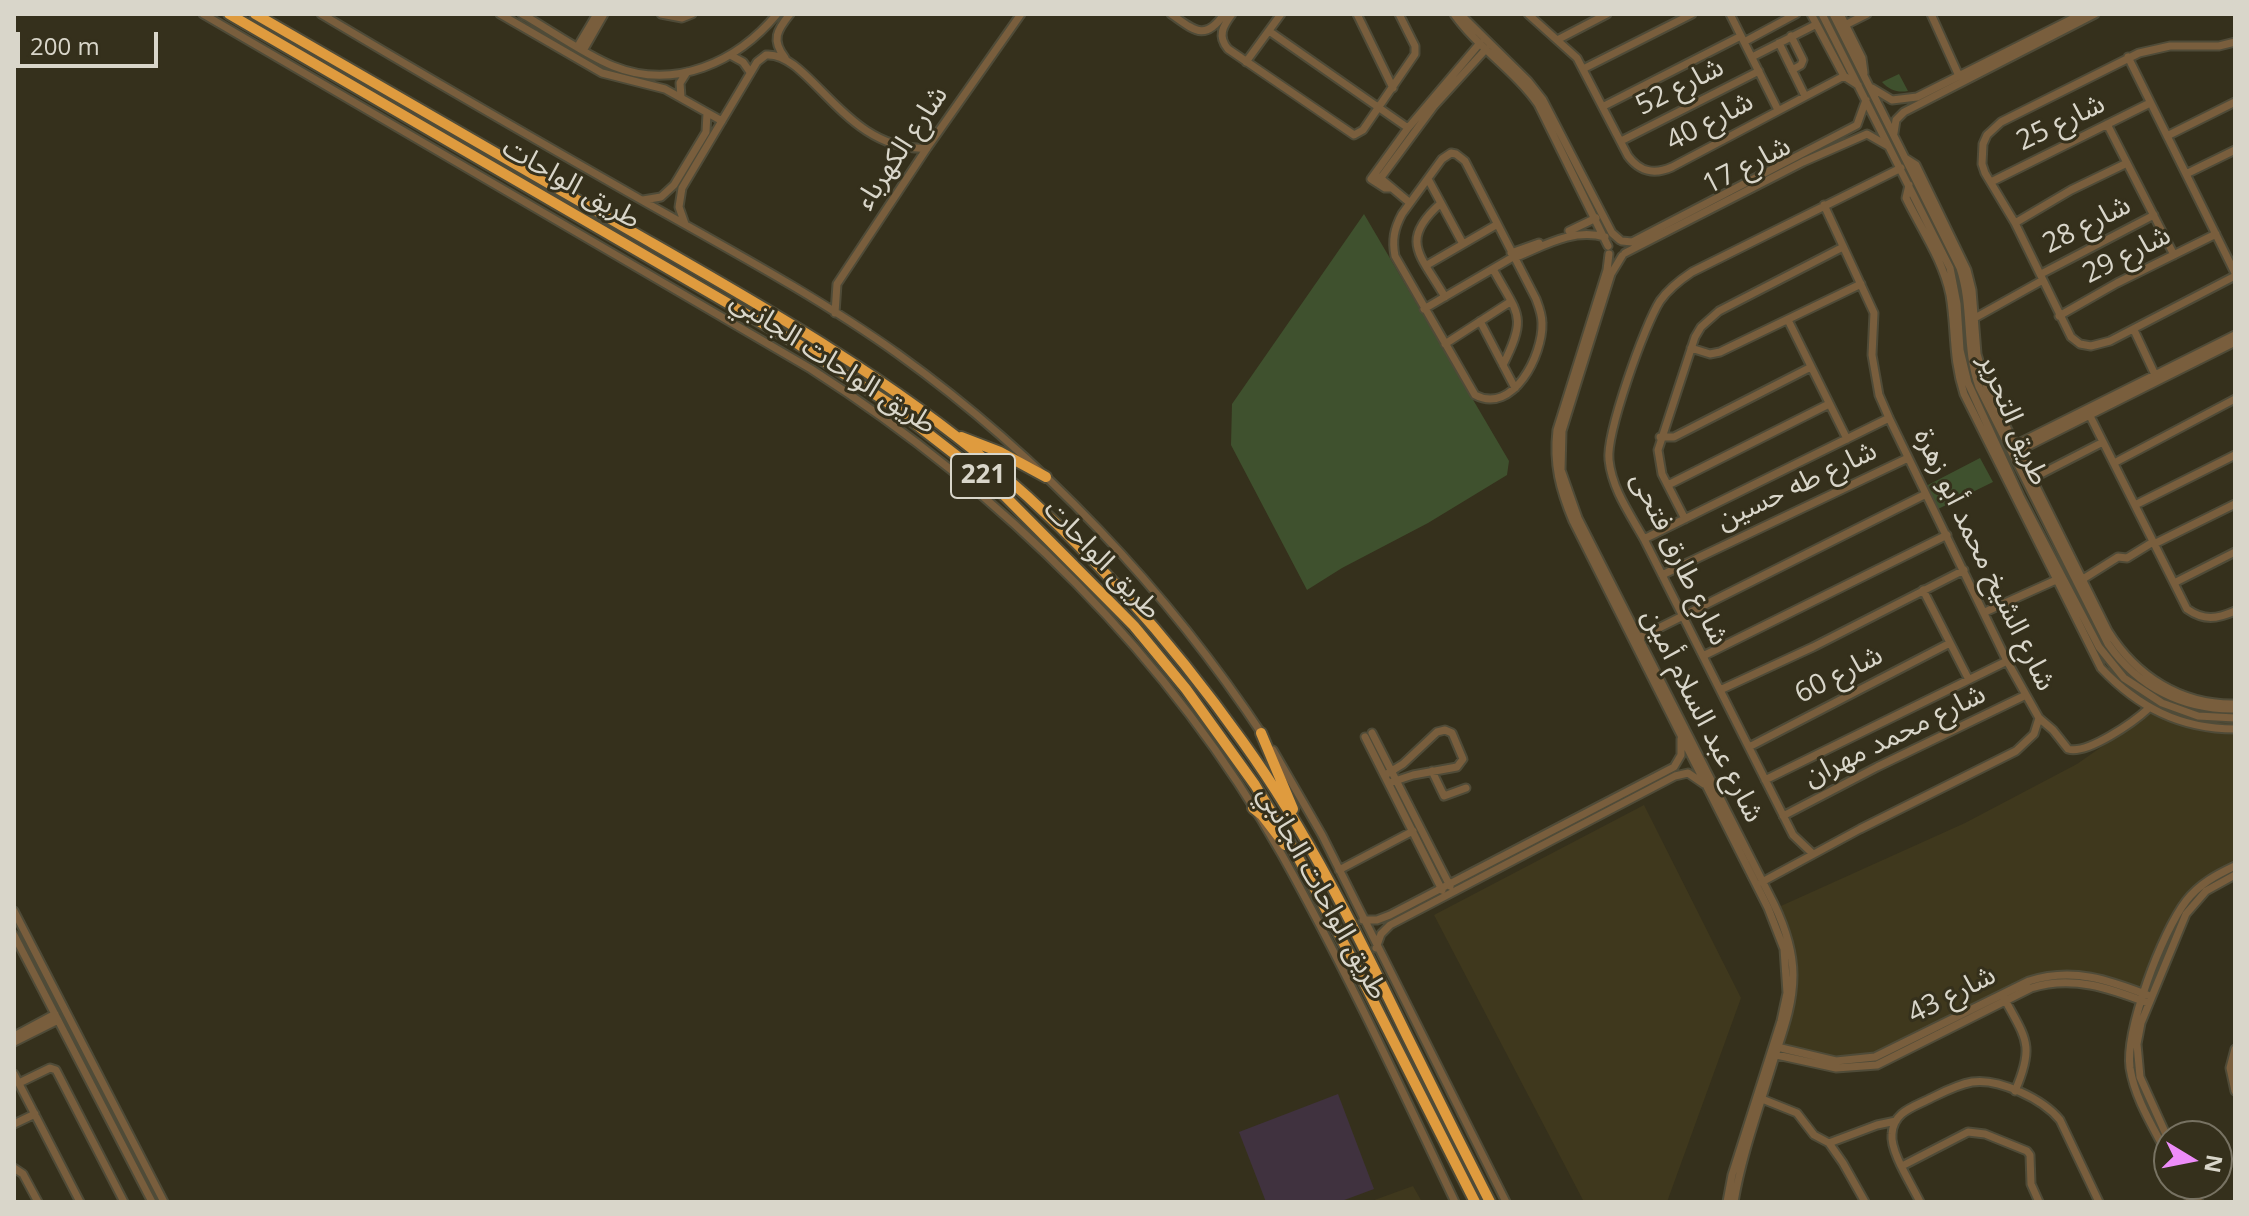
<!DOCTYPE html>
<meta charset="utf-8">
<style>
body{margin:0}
#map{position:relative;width:2249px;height:1216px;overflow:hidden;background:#35301c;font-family:"Open Sans",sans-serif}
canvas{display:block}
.frame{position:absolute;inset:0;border:16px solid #d9d6ca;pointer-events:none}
.north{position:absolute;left:2153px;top:1120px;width:80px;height:80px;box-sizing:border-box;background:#35301c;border:2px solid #777262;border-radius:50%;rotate:100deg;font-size:22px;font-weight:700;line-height:32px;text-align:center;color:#d9d6ca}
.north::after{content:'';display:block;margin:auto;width:28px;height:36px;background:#ed8cf9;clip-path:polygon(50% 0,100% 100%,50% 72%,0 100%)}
.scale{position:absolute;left:16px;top:32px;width:142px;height:36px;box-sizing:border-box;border:4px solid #d9d6ca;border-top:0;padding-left:10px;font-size:24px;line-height:28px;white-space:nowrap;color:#d9d6ca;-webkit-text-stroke:6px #35301c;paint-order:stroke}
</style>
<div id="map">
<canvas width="2249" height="1216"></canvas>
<div class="frame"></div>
<div class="north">N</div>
<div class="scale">200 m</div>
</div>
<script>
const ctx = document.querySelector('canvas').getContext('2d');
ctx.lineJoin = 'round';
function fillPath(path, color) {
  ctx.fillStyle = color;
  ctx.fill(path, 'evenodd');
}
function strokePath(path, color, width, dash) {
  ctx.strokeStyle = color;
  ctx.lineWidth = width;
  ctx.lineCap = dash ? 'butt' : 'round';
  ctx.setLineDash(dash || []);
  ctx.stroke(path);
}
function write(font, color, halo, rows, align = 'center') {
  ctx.font = font + ' "Open Sans","Noto Sans Arabic",sans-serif';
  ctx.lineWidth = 6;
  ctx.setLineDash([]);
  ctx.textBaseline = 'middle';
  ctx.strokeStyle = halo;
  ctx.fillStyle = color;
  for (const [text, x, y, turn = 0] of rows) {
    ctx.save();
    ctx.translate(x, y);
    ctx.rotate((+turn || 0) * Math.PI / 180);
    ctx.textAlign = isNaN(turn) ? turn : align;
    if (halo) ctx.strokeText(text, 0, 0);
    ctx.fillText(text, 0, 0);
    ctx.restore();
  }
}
fillPath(new Path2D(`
 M2167,701L2198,712L2235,714V870L2202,890L2183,912L2146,998L2091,980L2048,979L2021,988L1885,1057L1869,1062L1834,1064L1774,1050L1790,989L1787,949L1772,910L1965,823L2077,764Z
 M1644,805L1741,998L1667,1202H1584L1434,915Z
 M1413,1186L1422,1202H1369Z`), '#3f381d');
fillPath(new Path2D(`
 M1338,1094L1374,1189L1339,1202H1266L1239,1132Z`), '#40323f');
fillPath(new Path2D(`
 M1899,74L1908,91C1898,93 1889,90 1882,82Z
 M1364,214L1509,461L1507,475L1428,523L1342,568L1307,590L1231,445L1232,404Z
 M1980,458L1993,482L1938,509L1926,486Z`), '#3f512e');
const minor = new Path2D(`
 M203,14L811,369C1002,491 1170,657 1282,855C1345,968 1400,1086 1455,1202
 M321,14C428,78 536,140 645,202C730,250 818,297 898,354C1040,456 1168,591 1264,737
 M500,14L602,73L665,89L722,121
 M522,14C549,29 585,55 613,66C675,91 737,62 777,14
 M661,14L682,18L692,14
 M1171,14C1194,30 1205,42 1224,14
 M1232,14C1223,26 1217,36 1228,49L1354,135L1363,130L1415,54V46L1399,14
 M1357,14L1393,88
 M1454,14C1478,48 1514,70 1538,104L1608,246
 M1460,14L1528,81L1543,100L1612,233L1620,240
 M1528,14L1577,58L1628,156C1640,172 1654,175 1672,167L1844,76
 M1730,14L1778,110
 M1811,14L1844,76L1858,85
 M1822,14L1950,268L1957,304L1960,350L1968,383L2020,496L2099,647L2124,678L2162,703L2198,716L2235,718
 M1833,14L1960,268C1973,307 1965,348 1979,387L2108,644C2138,687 2183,710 2235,709
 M1840,14L1862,58L1864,73
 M1931,14L1959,76
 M1845,25L1867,14
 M1269,31L1408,128
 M1791,36L1803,60L1801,65L1792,70
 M1559,39L1607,14
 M1744,42L1796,14
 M2235,42L2219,46H2170L2139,53L2001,122L1987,135L1983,144L1982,164L1985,173L2015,223L2071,337L2080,344L2091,346L2110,341L2235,276
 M1779,43L1805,96
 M578,46L597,14
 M584,49L604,14
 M732,56L743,62L750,72
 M1752,57L1815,25
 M2128,57L2235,273
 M785,58C771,40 777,30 790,14
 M1246,62L1281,14
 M1585,68L1692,14
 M1872,88L1892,100L1917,97L2082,14
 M681,97L680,83L687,72
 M1604,106L1741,36
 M2107,124L2174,255
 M1894,133L1896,120L1904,112L2095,14
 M2167,136L2235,102
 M1621,141L1759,71
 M1451,153L1456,154L1465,161L1536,299C1539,307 1542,314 1542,323C1543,355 1513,415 1475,395L1395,256C1392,240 1394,229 1402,214L1442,159Z
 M1905,158L1916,165L1967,270L1972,290L1977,354L1987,388L2108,631C2136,676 2181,705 2235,704
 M2186,174L2235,150
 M1379,177L1410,203
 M1428,179L1463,244
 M1991,182L2150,103
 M1377,183L1434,106L1486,49
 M1909,185L1906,198C1921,229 1943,260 1950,295C1956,330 1952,357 1964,394L2101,668C2138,707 2180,729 2235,729
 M1390,188H1385L1371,179L1408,128L1480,43
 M643,200L661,197L674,185L706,132L707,113
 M1441,203C1398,241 1421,255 1445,297
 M2015,223L2071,190L2127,163
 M685,224L679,207L682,188L757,62L766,55C810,51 845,153 927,148
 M1569,231L1596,218
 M1622,241L1632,242L1857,125L1866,100
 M1511,253L1539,243
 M1625,253L1803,162L1867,134L1888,146
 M1609,254L1607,270L1557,430C1553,464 1560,490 1573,521L1768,908L1784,949L1787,993L1781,1021L1732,1175L1727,1202
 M1622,256L1611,274L1562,431L1561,470L1578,518L1774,904C1785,927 1793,950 1793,975C1793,1005 1783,1031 1774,1059C1760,1106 1742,1154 1734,1202
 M1514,258C1544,246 1572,228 1605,237
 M1427,265L1496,225
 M1493,269C1518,315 1528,315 1503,365
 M2041,274L2154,215
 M1424,309L1513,257
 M835,313L837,284L927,148L1021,14
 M2059,316L2117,283L2216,234
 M1973,319L2043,280
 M1788,320L1847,439
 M1480,321L1515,388
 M2134,330L2157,379
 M1445,344L1510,302
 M1691,348L1710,354L1720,352L1861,284
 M2087,410L2187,609C2204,621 2217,619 2235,611
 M1660,437H1674L1811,367
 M2015,445L2235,335
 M2018,451L2235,342
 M2114,463L2235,399
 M2032,481L2033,478L2103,442
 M1668,485L1829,404
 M2135,505L2235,455
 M1685,519L1662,474L1658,450L1695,337L1701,327L1719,311L1843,247
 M1644,539L1889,418
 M2154,544L2235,504
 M1662,575L1908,458
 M2083,579L2118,557L2127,558L2153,542
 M2174,583L2235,552
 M1923,590L1968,678
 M1985,612L2056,580
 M1635,640L1926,494
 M1703,656L1947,535
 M1720,690L1813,647L1964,570
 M2039,718L2053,730L2068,749C2087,755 2134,722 2149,708
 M1372,733L1450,886
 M1365,737L1442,890
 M1749,747L1950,643
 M1273,750L1322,835L1506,1202
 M1432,771L1444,796L1466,788
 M1385,775L1403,764L1437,732L1445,730L1452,733L1463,759L1457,767L1413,775L1389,783
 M1765,780L2007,661
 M1783,816L1877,767L2026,695
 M1813,854L1793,835L1644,539C1630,514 1612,489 1609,460C1606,433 1645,324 1660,301C1669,288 1680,280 1692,272L1901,168
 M1339,870L1413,831
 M1762,882L1860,829L2016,751L2034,734L2039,718L2007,661L1889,418L1879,395L1872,355L1874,313L1824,205
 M14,911L164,1202
 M1363,920H1377L1390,915L1674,767L1681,755V739
 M14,935L152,1202
 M1376,948L1381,934L1390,925L1675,776L1688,773L1704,784
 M2004,998C2026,1039 2035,1045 2015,1091
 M14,1036L55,1014
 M14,1042L58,1020
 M1777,1047L1836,1061L1875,1057L2029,981C2073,967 2109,980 2150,996
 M2235,1049L2230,1068L2235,1091
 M1772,1054L1836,1068L1877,1065L2031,988C2072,975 2109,988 2148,1003
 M14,1074L80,1202
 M19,1083L50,1068L56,1070L124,1202
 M1762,1099L1797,1113L1814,1135L1829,1143L1843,1163L1865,1202
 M14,1124L35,1114
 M2169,1141L2140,1077L2137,1044L2141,1023L2186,914L2206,891L2235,875
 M1829,1143L1877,1125L1896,1121
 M2169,1158C2155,1130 2135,1100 2130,1068C2125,1030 2162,932 2186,901C2199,884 2216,875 2235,866
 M1902,1166L1968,1132L1985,1134L2027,1151L2030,1155L2031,1184L2039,1202
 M14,1168L23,1174L38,1202
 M2182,1184L2191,1202
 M2190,1184L2199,1202
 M1920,1202C1912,1185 1890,1152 1892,1134C1893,1114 1910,1108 1925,1101C1940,1094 1955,1085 1972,1082C1999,1078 2043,1099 2060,1120L2099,1202`);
const highway = new Path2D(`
 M229,14L798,344L890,404L993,484L1134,626L1186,689L1255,785L1293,848L1350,955L1475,1202
 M255,14C382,88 510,161 638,235C762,306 885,375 994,467C1088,547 1172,642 1243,742C1309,834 1358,935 1407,1036C1434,1091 1462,1147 1490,1202
 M961,437L1000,452L1046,477
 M1261,733L1293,809
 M1253,808L1262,815L1285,845`);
strokePath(minor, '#4f4b38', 11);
strokePath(highway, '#4f4b38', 14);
strokePath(minor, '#795e3d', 7);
strokePath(highway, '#df9b3e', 10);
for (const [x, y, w] of [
 [983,476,64]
]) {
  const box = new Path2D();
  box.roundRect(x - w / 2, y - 22, w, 44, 6);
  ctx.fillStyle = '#35301c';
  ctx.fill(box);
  strokePath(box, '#d9d6ca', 2);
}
write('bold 26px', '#d9d6ca', null, [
 ["221",983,476]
]);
write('28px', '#d9d6ca', '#35301c', [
 ["شارع 52",1680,87,-27],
 ["شارع 40",1710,122,-28],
 ["شارع 25",2061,123,-26],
 ["شارع الكهرباء",902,148,-56],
 ["شارع 17",1747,166,-27],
 ["طريق الواحات",571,184,30],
 ["شارع 28",2087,225,-27],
 ["شارع 29",2127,255,-27],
 ["طريق الواحات الجانبي",833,363,33],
 ["طريق التحرير",2013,420,67],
 ["شارع طه حسين",1797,486,-25],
 ["شارع طارق فتحى",1679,559,64],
 ["طريق الواحات",1102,560,46],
 ["شارع الشيخ محمد أبو زهرة",1984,560,64],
 ["شارع 60",1839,675,-27],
 ["شارع عبد السلام أمين",1702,716,63],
 ["شارع محمد مهران",1895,736,-26],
 ["طريق الواحات الجانبي",1322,893,61],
 ["شارع 43",1952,995,-27]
]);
</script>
